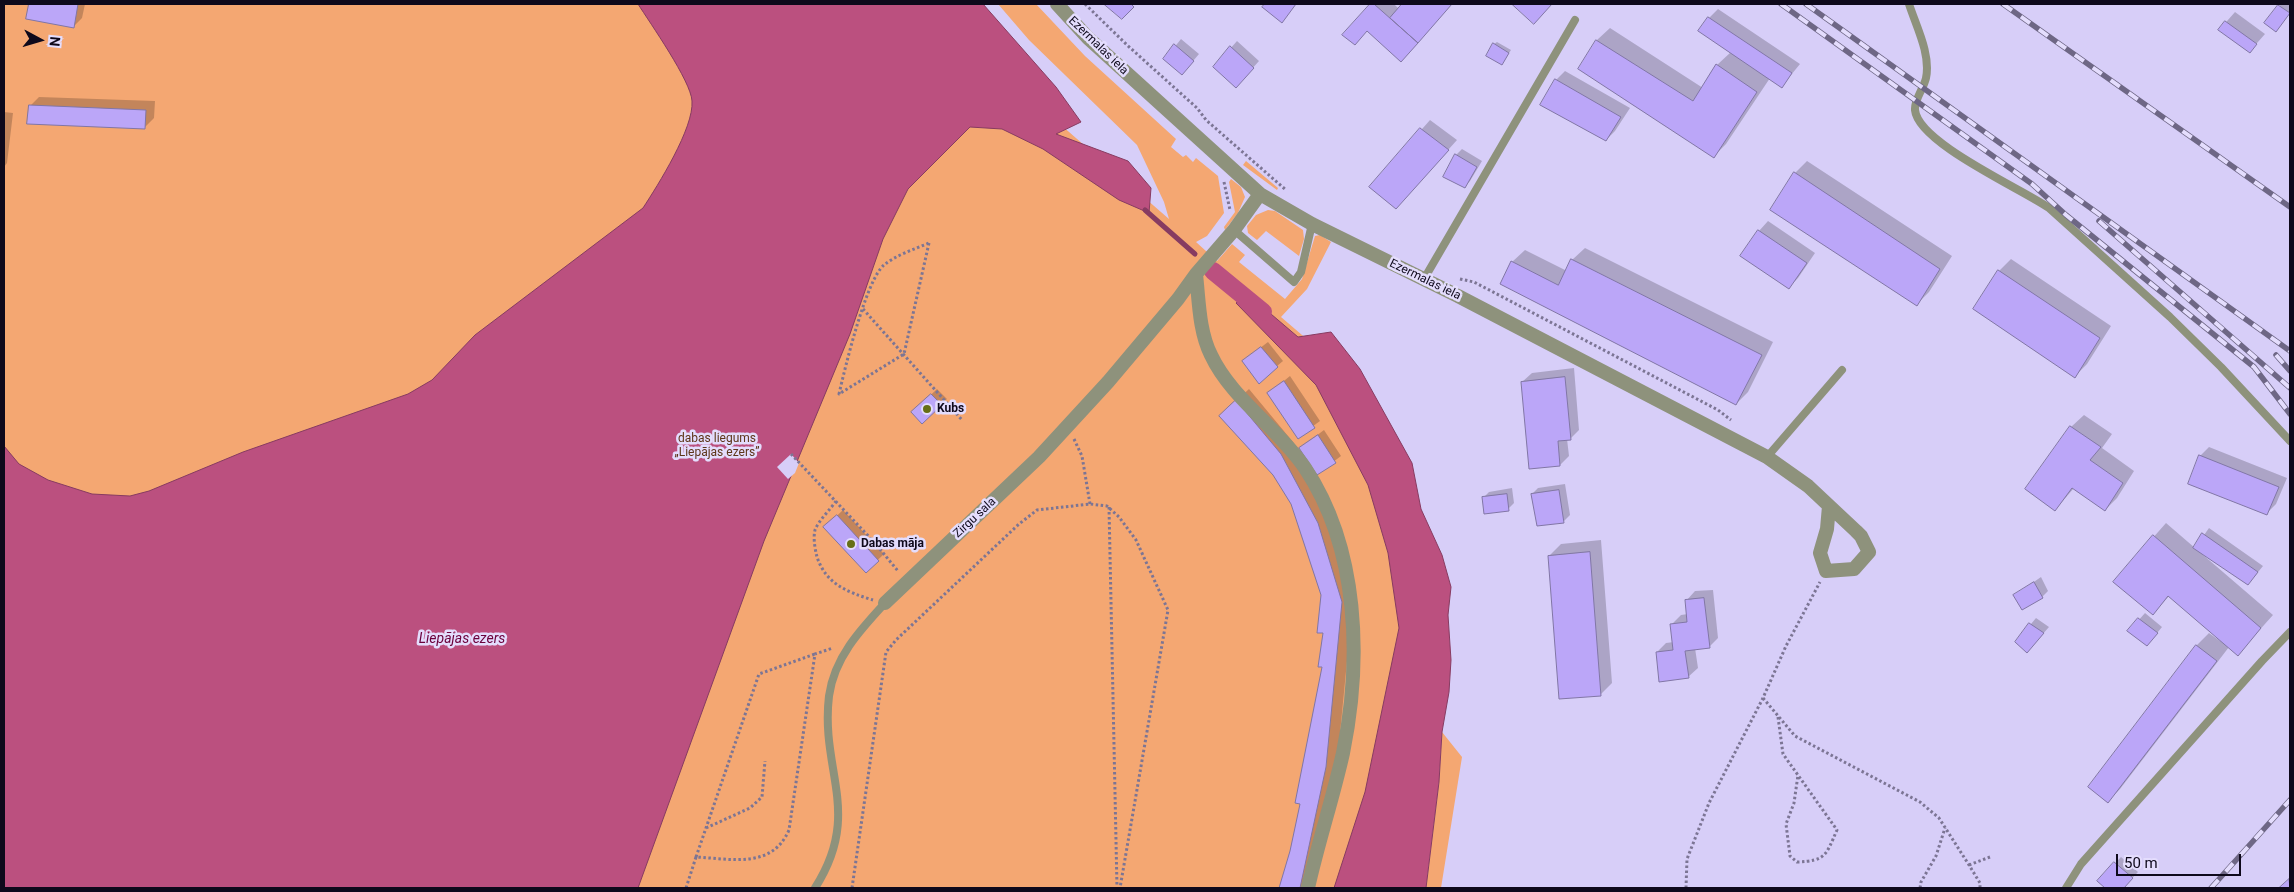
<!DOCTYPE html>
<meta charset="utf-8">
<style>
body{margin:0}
#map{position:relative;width:2294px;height:892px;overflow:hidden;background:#d7cef8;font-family:Roboto,sans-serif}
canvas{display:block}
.frame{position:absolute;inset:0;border:5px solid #0e091b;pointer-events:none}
.north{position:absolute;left:15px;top:15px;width:50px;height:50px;-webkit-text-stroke:4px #e4ddfd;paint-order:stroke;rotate:96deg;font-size:14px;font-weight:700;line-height:20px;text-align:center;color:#0e091b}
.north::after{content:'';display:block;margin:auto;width:18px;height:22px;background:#0e091b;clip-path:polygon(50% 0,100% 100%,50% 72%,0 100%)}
.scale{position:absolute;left:2116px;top:854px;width:125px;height:22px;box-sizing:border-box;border:2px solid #0e091b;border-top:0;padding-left:6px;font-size:15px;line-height:18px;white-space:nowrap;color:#0e091b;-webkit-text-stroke:4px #e4ddfd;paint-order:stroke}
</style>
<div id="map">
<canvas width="2294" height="892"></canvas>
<div class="frame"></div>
<div class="north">N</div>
<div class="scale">50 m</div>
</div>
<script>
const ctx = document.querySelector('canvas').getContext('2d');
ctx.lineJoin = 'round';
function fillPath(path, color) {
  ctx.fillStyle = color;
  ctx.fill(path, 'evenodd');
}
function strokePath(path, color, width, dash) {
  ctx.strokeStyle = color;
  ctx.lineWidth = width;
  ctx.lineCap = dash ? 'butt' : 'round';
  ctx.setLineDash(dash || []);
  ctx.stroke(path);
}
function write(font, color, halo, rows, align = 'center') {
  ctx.font = font + ' Roboto,sans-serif';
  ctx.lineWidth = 5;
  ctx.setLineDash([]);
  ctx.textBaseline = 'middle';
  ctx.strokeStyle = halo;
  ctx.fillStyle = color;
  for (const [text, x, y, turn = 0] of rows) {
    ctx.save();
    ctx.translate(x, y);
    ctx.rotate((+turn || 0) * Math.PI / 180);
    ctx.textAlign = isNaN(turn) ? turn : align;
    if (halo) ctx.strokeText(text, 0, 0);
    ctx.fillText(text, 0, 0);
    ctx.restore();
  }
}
fillPath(new Path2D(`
 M4,4H940L976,51L1169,219L1164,202L1137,145L1029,40L998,4H1036L1085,56L1176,139L1171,147L1183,157L1186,155L1193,162L1196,158L1218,176L1224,213L1207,236L1196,242L1217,261L1232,244L1245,255L1239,262L1285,299L1302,279L1315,236L1320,235L1331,242L1307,289L1281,317L1323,353L1409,542L1419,888H4Z
 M1246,161L1278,188L1277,190L1243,165Z
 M1231,179L1241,187L1245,197L1238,213L1225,230L1224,227L1235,212L1229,182Z
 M1268,210L1275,211L1303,230L1304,239L1299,256L1266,231L1257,240L1248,233L1247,226L1256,215Z
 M1442,732L1462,757L1441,888H1426L1439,782Z`), '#f4a772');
const water = new Path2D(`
 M638,4H983L1056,87L1081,122L1056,134L1128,161L1151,188L1149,213L1119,200L1043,149L1002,129L970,127L908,189L883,239L850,334L764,541L638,888H4V446L19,464L48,480L92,494L130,496L149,491L243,452L408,394L432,380L475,335L643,208C658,185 694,128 692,101C691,81 650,23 638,4Z
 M1251,297L1298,337L1331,332L1360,369L1412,463L1421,509L1442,555L1451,587L1448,615L1451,660L1449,692L1442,732L1439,782L1426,888H1334L1365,792L1399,628L1388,553L1368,485L1316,385L1236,303L1241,299Z`);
fillPath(water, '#bb507f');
strokePath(water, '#873b61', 1);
fillPath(new Path2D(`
 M791,454L799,463L795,473L788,479L777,467Z`), '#d7cef8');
fillPath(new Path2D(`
 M30,4H85L82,18L73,27L28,18Z
 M1372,4H1394L1399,9L1404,4H1452L1410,51L1368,30L1344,35Z
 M2281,4H2290V13L2282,24L2266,23Z
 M1718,9L1800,64L1782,86L1770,78L1726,144L1714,156L1579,69L1597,40L1610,28L1703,88L1717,65L1731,52L1709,18Z
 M2235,12L2265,34L2250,51L2220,29Z
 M1181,39L1199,54L1188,67L1165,59Z
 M1237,41L1259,61L1242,80L1214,67Z
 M1497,42L1511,50L1504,61L1494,44Z
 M1565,71L1630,108L1615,131L1606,140L1556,80Z
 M39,97L155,101L154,118L145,127L30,106Z
 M4,112L13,113L7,163L4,167Z
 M1430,120L1457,140L1405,198L1371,187Z
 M1462,149L1482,161L1470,181L1464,187L1445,176L1456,155Z
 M1807,161L1952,256L1929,292L1917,304L1795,173Z
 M1768,221L1815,253L1798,278L1789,287L1759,231Z
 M1585,248L1773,342L1748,392L1736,404L1512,262L1525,250L1567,271L1572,260Z
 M2011,259L2111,326L2087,364L2075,376L1999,271Z
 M1268,342L1283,361L1277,366L1243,361Z
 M1574,368L1579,430L1570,439H1567L1569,456L1560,465L1522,382L1532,373Z
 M1290,376L1320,421L1298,437L1269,393Z
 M937,389L947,399L922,422L913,412Z
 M1249,389L1293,442L1330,511L1354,589L1338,754L1309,888H1280L1291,851L1302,803L1324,666L1322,595L1292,503L1233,404Z
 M2084,415L2112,434L2102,448L2134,471L2117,498L2105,510L2074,488L2055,510L2026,489L2071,427Z
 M1324,430L1341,456L1317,474L1300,448Z
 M2209,447L2287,478L2276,504L2267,513L2200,456Z
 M1565,484L1570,515L1564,521L1532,494L1538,488Z
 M1512,488L1514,503L1508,509L1483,498L1489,492Z
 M843,510L884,554L866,571L825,527Z
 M2166,523L2195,548L2209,528L2263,566L2254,577L2203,553L2202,554L2273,615L2238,654L2229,647L2120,789L2107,802L2089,787L2197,645L2209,633L2220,641L2221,640L2170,595L2153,614L2114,582Z
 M1601,540L1612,683L1600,695L1549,556L1561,544Z
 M2041,577L2048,591L2042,597L2015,595Z
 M1713,590L1718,638L1709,647L1695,648L1698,668L1688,677L1657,652L1666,643L1674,642L1672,624L1681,615L1688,614L1686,601L1695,591Z
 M2145,613L2162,627L2153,638L2129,631Z
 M2036,618L2049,627L2027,652L2016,642Z
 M2121,857L2138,872L2123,888H2107L2098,881Z`), '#0003');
strokePath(new Path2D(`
 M1145,210L1195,254`), '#873b61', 5);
strokePath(new Path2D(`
 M1213,271L1263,312`), '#bb507f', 18);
const building = new Path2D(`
 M29,4H78L74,28L26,19Z
 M1104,4H1131L1134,7L1122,19Z
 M1265,4H1296L1282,23L1262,7Z
 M1370,4H1374L1418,43L1401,62L1367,31L1355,45L1342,35Z
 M1402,4H1452L1418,43L1390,18Z
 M1512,4H1552L1534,24Z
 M2278,5L2290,13L2276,32L2264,23Z
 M1708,17L1792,73L1782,88L1698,31Z
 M2225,21L2257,44L2250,53L2218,30Z
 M1596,40L1693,101L1716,64L1757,92L1714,158L1578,69Z
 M1493,43L1509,53L1502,65L1486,56Z
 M1174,44L1194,61L1182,75L1163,59Z
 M1230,46L1254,68L1236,88L1213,67Z
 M1555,79L1621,117L1606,141L1540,105Z
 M29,105L146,110L145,129L27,124Z
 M1420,128L1449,150L1396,209L1369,187Z
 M1455,154L1477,167L1465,188L1443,177Z
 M1794,172L1940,269L1917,306L1770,210Z
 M1758,230L1807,263L1789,289L1740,256Z
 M1571,259L1762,355L1736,405L1500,284L1511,261L1558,285Z
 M1998,270L2100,338L2075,378L1973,309Z
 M1261,347L1278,367L1259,384L1242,361Z
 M1565,377L1571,440L1558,441L1560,466L1529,469L1521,382Z
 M1284,381L1315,428L1298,439L1267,393Z
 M931,394L942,405L922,424L911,412Z
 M1236,400L1281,454L1318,523L1342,602L1326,767L1300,888H1279L1290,851L1300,804L1295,803L1322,667H1318L1323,633H1317L1321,595L1291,504L1273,475L1219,416Z
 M2070,426L2101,447L2090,460L2123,483L2105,511L2072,488L2055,511L2025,489Z
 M1318,435L1336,463L1317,475L1299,448Z
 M2199,455L2279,487L2267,515L2188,484Z
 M1559,490L1564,523L1537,526L1531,494Z
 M1507,494L1509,511L1484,514L1482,497Z
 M837,515L879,561L866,573L823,527Z
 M2202,533L2258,572L2248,585L2193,548Z
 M2153,535L2261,628L2238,656L2168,596L2153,615L2113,582Z
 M1590,552L1601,696L1559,699L1548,556Z
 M2034,582L2043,598L2022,610L2013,595Z
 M1704,598L1710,648L1685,651L1689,678L1659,682L1656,652L1673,650L1670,624L1687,622L1685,600Z
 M2138,618L2158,633L2147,646L2127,631Z
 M2029,623L2044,633L2027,653L2015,642Z
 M2196,645L2217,661L2108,803L2088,787Z
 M2114,862L2133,878L2124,888H2105L2097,881Z
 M2289,879L2290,888H2279Z`);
fillPath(building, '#bba6f8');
strokePath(building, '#8176a5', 1);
strokePath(new Path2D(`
 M1085,4L1127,45L1197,108L1206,120L1286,190
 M1224,182L1230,210
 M929,243L904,354L839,394C845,368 866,280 884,265C896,255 915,249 929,243Z
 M1460,279L1474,282L1718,410L1731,420
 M863,309L962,420
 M1074,439L1082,456L1090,504
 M791,454L874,542L898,571
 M836,501C830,510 819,520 815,530C813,538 815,549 817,557C826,584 847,592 873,600
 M1109,507L1117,888
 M1763,698L1795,736L1920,802L1939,818L1969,865L1980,883V888
 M1778,717L1783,754L1837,830C1826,855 1826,861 1797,862L1790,856L1786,824L1794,803L1798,775
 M706,828L750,808L762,797L765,761
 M696,857L759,674L815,654
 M1969,865L1990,857
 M686,888L696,857C732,859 772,869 789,830L815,654L833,648
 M852,888L886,652L896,640L1019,524L1037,510L1090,504L1107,506L1119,517L1136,540L1168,610L1120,888
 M1686,888L1687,859L1709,803L1763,698L1786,646L1820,582
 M1920,888L1921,882L1936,856L1945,828`), '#7c7594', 3, [2.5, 2.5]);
strokePath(new Path2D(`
 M1909,4C1916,26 1931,54 1926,78C1924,88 1914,100 1915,110C1918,143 2022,189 2049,208L2170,317L2221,367L2290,441
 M1234,230L1294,282L1301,272L1312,224
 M1424,279L1575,20
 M1767,457L1842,370
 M815,888C863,813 820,771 829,696C834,658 860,630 885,603
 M2066,888L2081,864L2262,661L2290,632`), '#8e927c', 8);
strokePath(new Path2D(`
 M1057,4L1088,38L1260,194L1312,224L1458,296L1767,457L1808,486L1856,531L1861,536L1869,552L1854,569L1826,571L1820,553L1827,529L1829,506
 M1196,274C1199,301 1199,331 1211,355C1231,398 1278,428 1305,468C1359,549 1362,660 1343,753C1333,798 1318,843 1308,888
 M885,603L1039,457L1108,382L1178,299L1196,274L1234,230L1260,194`), '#8e927c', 14);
const rail = new Path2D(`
 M1781,4L2032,184L2066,215L2254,367L2290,414
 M1806,4L2290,351
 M2003,4L2290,207
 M2099,221L2290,388
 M2276,355L2290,371
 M2211,888L2290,800`);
strokePath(rail, '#6e6785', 5.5);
strokePath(rail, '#e4ddfd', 4, [11]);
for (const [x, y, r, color] of [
 [927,409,5,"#666f16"],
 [851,544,5,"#666f16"]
]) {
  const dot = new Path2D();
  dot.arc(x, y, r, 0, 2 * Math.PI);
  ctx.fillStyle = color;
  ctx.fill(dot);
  strokePath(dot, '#e4ddfd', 2);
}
write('12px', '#0e091b', '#e4ddfd', [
 ["Ezermalas iela",1098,46,44],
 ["Ezermalas iela",1425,280,26],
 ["Zirgu sala",975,518,-43]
]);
write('bold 12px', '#0e091b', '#e4ddfd', [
 ["Kubs",937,409],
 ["Dabas māja",861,544]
], 'left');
write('12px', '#5d3619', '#e4ddfd', [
 ["dabas liegums",717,439],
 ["„Liepājas ezers”",717,453]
]);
write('italic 14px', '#6b013c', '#e4ddfd', [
 ["Liepājas ezers",462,639]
]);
</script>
